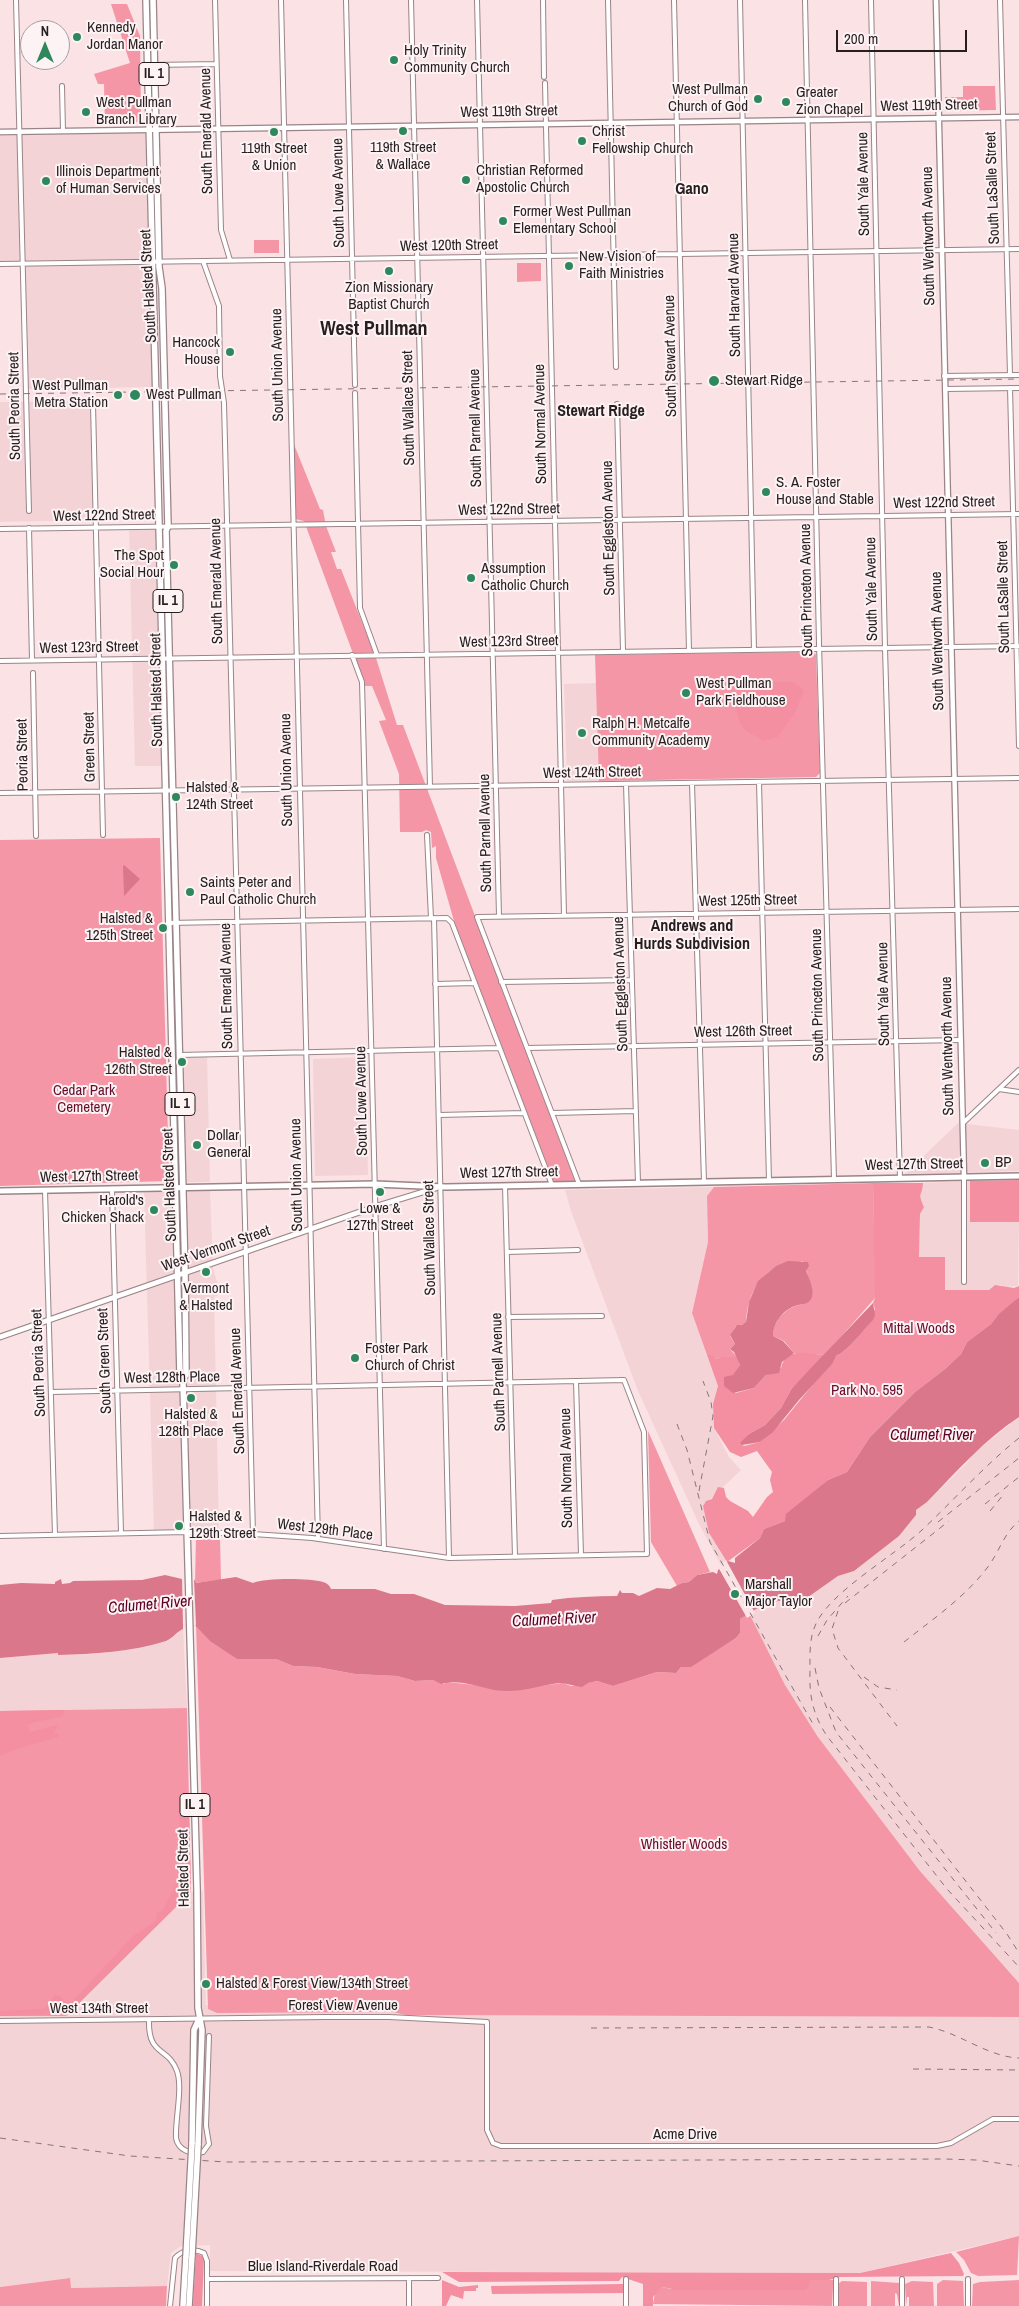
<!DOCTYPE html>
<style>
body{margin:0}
#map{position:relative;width:1019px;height:2306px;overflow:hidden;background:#fae2e5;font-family:"Archivo Narrow",sans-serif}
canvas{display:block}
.north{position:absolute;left:20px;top:20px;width:50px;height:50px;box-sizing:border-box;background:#fdf3f4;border:1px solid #a79e9f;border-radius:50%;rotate:0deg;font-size:14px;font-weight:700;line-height:20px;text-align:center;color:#271e1f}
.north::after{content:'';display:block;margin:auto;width:18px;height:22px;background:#2f885d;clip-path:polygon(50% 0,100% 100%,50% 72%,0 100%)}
.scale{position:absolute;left:836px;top:30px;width:131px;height:22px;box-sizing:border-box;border:2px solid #271e1f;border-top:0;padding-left:6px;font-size:15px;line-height:18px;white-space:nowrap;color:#271e1f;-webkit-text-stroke:4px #fdf3f4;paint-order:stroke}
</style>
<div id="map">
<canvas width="1019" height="2306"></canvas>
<div class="north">N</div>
<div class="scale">200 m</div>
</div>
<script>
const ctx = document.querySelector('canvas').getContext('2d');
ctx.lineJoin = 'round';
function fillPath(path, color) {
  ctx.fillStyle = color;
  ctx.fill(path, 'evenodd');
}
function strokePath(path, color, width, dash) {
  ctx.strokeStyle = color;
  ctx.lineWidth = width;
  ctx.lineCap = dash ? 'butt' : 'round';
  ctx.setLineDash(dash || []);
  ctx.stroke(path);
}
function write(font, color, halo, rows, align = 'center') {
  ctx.font = font + ' "Archivo Narrow",sans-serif';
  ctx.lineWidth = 4;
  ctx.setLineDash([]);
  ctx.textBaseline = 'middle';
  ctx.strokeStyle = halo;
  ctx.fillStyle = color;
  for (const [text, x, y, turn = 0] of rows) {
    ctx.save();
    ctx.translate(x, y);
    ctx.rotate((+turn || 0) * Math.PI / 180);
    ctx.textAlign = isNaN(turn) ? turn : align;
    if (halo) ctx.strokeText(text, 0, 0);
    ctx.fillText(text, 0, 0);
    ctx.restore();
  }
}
fillPath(new Path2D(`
 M145,133L152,387L27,389L23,263H0V136Z
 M91,401L95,520L0,522V402Z
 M129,526H155L161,766H135Z
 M597,683L599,781H567L564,684Z
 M181,1055H207L210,1182H184Z
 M365,1057L368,1175L315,1176L313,1059Z
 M958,1123L1019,1130V1171L905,1174Z
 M970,1181V1222H1019L1018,1286L1004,1287L1001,1285L992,1287L990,1290H945L919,1258L920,1214L924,1205L920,1201V1196L923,1183Z
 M714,1187L707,1196L708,1242L692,1313L718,1386L713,1404L714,1428L729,1457L741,1470L703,1506L709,1533L727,1562L722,1567L699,1524L638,1391L571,1211L565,1190Z
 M210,1191L213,1269L221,1294L214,1297L219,1532L154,1531L144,1192Z
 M1019,1417V1983L920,1871L818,1737L785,1685L749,1613L768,1602L785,1601L798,1607L801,1602L838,1576L854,1571L899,1536L916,1515V1510L919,1506L927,1502L967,1463L973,1454Z
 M183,1629L187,1708L0,1711V1658L58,1653V1655L94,1654L133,1649L166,1641L171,1639L175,1632Z
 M203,1891L206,2005L393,2012L406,2015L1019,2017V2236L860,2273L210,2271V2245L181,2246L171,2253L167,2286L71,2288L69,2278L0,2287V2016H66L191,1892Z`), '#f4d3d7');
fillPath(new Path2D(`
 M111,4H127L140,36L141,122L105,123L104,84H98L94,74L130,63Z
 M963,86H995L996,110L945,111V97H963Z
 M254,240H279V253H254Z
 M517,263H541V281L517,282Z
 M293,442L320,509L323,510L326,526L336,552H331L337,569H341L376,658L397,725H403L575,1181H553L454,921L436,858V846L432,848L431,832L426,830L422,832H400L399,774L379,721L386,720L372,686H365L304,521L295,519Z
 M814,652L816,655L820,773L816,777L599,781L595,655Z
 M160,838L169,1174L167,1181L0,1186V840Z
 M873,1183L874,1225L879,1223L875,1298L825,1355L794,1353L784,1341L773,1336C773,1320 787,1306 804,1304L812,1288L803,1261C794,1264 781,1263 773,1269C755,1281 747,1301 746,1322L745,1324L736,1326L730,1336L735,1344L730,1349L737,1357H721L716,1359L707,1355L692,1313L708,1242L707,1196L714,1187Z
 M648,1431L710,1572L697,1575L689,1582L682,1583L677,1586L651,1542Z
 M196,1537L220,1538L221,1580L195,1583Z
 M749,1613L785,1685L818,1737L920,1871L1019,1983V2017L406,2015L393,2012L217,2013L208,2009L196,1625L237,1659H276L293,1666L317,1667L355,1674L397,1676L415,1681L433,1680L444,1684L446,1682L476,1685L539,1686L563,1683L571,1686L597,1681L613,1686L657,1672L676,1673L681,1667L699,1661L736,1638L740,1633V1619Z
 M187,1708L191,1892L66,2016H0V1711Z
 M1019,2236L1017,2275L978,2276L971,2273L964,2260L956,2252Z
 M70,2278L71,2288L167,2286L166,2306H0V2287Z
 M809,2280H837L833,2287L832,2306L653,2304L655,2293L662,2287L671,2289L800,2290Z
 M943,2280L963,2281L964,2306H937V2284Z
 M1019,2280V2306H972L973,2284L980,2282Z
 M842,2281L867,2282V2306H839C835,2301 837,2290 838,2284Z
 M871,2281L899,2283V2306L897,2294L895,2293V2306H871Z
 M912,2281L933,2282L934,2306H909V2297H907L906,2306L905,2284Z`), '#f596a6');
fillPath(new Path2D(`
 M763,681L792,682L804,690L795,713L778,737L763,741C758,736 754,736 749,733C740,728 736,714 736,704L747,687Z
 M1019,1180V1222H970V1181Z
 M873,1183H923C922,1198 917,1191 924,1207L920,1214L919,1257H945V1290H989L995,1285L1014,1288L1019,1286V1297L996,1318L991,1324L967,1342L961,1354L945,1369L915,1392L870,1437L847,1472L828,1480L792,1511L785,1521L764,1529L760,1538L727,1562L709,1533L703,1506L706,1501L712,1499L718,1487L724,1488L726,1497L730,1501L748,1511L753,1517L767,1497L773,1492L770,1480L772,1472L757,1451L741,1457L730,1452L714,1428L713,1404L718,1386L707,1355H712L716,1359L721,1357H737L740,1365L734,1375L729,1377L727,1388L736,1393L754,1388L766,1375L781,1368C787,1345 808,1355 825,1355L792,1388L781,1408L765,1425L749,1434L741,1444L744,1446L760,1442L784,1420L836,1356C854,1348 865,1325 875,1309L873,1303L875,1298Z
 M64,1710L63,1716L28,1724L30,1732L58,1725L54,1732L59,1735L58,1737L19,1748L0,1756V1711Z
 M185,1803L189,1805L191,1892L68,2014L0,2016V2011L43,2009L50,2003L54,1995L60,1996L65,2002H72L133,1936L156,1921L157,1913L162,1911L182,1874L179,1808Z
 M196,2253L202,2256L204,2260L202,2306H193Z
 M951,2253L959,2263L964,2274L963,2276L840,2277L829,2280H810L809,2287L805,2290H677L662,2287L653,2297V2306H643V2284L622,2277L619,2281L459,2282L442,2272L860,2273Z
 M442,2280L459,2287L478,2285V2288H476V2291H464L463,2299L451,2295L446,2306H442Z
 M623,2284V2293L492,2294L491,2286Z`), '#f48ea1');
fillPath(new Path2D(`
 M124,865L140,879L124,896L123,866Z
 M788,1261L808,1262L809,1266L806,1271C810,1280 818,1297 807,1303C803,1305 799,1304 795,1306C783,1310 773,1323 773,1336L783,1341L794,1353L782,1362L779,1373L766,1375L754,1388L733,1393L724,1386V1377L733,1375L740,1365L734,1352L730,1349L735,1344L730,1335L737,1325H742L746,1322L749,1302L758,1281L776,1266Z
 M1019,1297V1417C984,1440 956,1472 927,1502L916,1510V1515L899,1536L854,1571L838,1576L801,1602L796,1608C778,1591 757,1609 740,1619V1633L736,1638L691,1667H681L676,1673L657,1672L613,1686L597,1681L588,1683L582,1687C574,1686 566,1683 559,1683C537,1686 516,1694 494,1690C476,1686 458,1679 441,1684L433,1680L415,1681L397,1676L355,1674L317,1667L293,1666L276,1659H237L210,1641L195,1625L183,1626V1629C176,1632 173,1638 166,1641C131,1652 94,1654 58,1655V1653L0,1658V1585L21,1583L55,1584V1582L61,1579L62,1584L70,1583L73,1581L142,1580L165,1575L182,1579H194L196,1583L236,1577L253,1583C264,1578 310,1578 323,1582C327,1583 330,1586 331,1589H375L391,1594H414L445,1605L515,1606L551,1603L552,1600C573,1597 595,1596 617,1596L620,1590L622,1593H633L639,1596L657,1588L670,1589L682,1583L689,1582L697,1575L713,1572L717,1574L718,1570L728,1561L735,1563V1558L760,1538L764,1529L785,1521L786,1514L828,1480L847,1472L870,1437L915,1392L945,1369L961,1354L967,1342L991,1324L999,1314Z
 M873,1303L875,1315L873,1320C861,1331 851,1349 836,1356L832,1364L799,1400L773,1432L760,1442L742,1445L740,1443L749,1434L765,1425L781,1408L792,1388Z`), '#da778a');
fillPath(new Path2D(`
 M726,1560L755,1613L747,1618L718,1567Z
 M182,1579H194L196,1625L183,1626Z`), '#fae2e5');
const minor = new Path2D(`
 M16,0L29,511
 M215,0L221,230L230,260
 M281,0L318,1539
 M346,0L355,385
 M411,0L430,786
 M477,0L499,916
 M543,0L544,77
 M608,0L616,367
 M674,0L689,651
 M740,0L754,650
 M805,0L819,643L834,1179
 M871,0L885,648L900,1178
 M1000,0L1010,375
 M154,65L216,64
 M545,83L564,915
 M62,86L63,131
 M203,261L219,306L220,376L224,403L253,1534
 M0,264L1019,249
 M944,376L1019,375
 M1010,388L1019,746
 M945,389L1019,388
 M355,393L360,608L377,655
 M93,404L103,835
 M617,404L623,651
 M29,528L32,660
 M0,529L1019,514
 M352,655L362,682L384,1549
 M0,661L1019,646
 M33,673L36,836
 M759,782L769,1181
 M692,783L704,1182
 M626,784L638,1183
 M0,793L1019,778
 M427,835L431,918
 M434,918L449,1558
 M168,923L447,918L452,923L552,1185
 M501,982L632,980
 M435,984L475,983
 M527,1048L961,1040
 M179,1055L499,1048
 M999,1089L1019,1092
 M552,1113L636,1111
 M439,1115L524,1113
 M963,1123L1019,1070
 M579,1184L477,917L1019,909
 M505,1186L515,1557
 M112,1189L121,1533
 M45,1190L55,1535
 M507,1252L578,1250
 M964,1282V1177
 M508,1317L602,1316
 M576,1381L581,1555
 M0,1536L187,1532L253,1534L312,1538L449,1558L647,1554L644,1432L624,1380L51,1392
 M149,2020C148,2057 168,2046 177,2071C183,2088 175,2119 176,2138C178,2150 191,2155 203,2152L209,2144L206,2126L209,2036
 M0,2021L325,2017H389L487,2022V2130L493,2143L501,2146H937L951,2143L993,2119H1019
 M409,2278V2306
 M207,2279L438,2278
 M836,2279V2306
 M902,2279V2306
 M968,2279V2306
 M170,2306L175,2258C182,2250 194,2248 204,2253L207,2261V2306
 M626,2306V2279`);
const tertiary = new Path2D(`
 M936,0L964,1177
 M0,132L1019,117
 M0,1337L374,1207L436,1188`);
const secondary = new Path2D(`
 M0,1191L375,1184L446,1187L1019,1176`);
const primary = new Path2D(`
 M146,0L180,1374L183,1378
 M153,0L159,267L162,288L168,526L166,531L185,1273L186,1375L183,1378V1383L197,1888L198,2008L202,2030L198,2145
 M192,2144L194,2030L199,2019
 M183,2306L186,2256
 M189,2306L192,2255`);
strokePath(minor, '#9a8487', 6);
strokePath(tertiary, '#9a8487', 7);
strokePath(secondary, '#9a8487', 8);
strokePath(primary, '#9a8487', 8);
strokePath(minor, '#fff', 4);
strokePath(tertiary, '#fff', 4.5);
strokePath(secondary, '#fff', 5);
strokePath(primary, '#fff', 5.5);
strokePath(new Path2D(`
 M0,394L1019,379
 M677,1424L687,1450L710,1542L813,1724
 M1019,1438C984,1466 955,1499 922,1530C894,1556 828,1593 815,1626C809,1640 810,1656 810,1671C809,1696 813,1715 827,1736L947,1889L1019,1967
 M699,1491L713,1416L711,1402L703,1381
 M985,1504L1019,1477
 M990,1511L1004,1494
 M938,1522L1019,1458
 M845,1603L949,1521
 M838,1611L832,1629L838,1648L897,1726
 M818,1636L827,1620L848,1596
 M904,1642C933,1619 964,1598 987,1568C999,1553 1003,1534 1019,1521
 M815,1668L819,1688L836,1732L996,1933
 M864,1677L878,1687L897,1690
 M830,1707L1007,1934L1019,1953
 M591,2028L929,2027C960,2033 988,2057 1019,2058
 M913,2069L1019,2070
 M0,2138L130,2156L226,2162L945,2159L976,2160L1019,2166`), '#857577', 1, [6, 6]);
const primaryBridge = new Path2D(`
 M192,2255L198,2145
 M186,2256L192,2144`);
strokePath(primaryBridge, '#9a8487', 8, []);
strokePath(primaryBridge, '#fff', 5.5);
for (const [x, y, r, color] of [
 [77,37,5,"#2f885d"],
 [394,60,5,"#2f885d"],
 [758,99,5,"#2f885d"],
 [786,102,5,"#2f885d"],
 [86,112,5,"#2f885d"],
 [403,131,5,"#2f885d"],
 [274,132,5,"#2f885d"],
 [582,141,5,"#2f885d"],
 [466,180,5,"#2f885d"],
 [46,181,5,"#2f885d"],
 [503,221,5,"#2f885d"],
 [569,266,5,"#2f885d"],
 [389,271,5,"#2f885d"],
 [230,352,5,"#2f885d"],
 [714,381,6,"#2f885d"],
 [118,395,5,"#2f885d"],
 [135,395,6,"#2f885d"],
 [766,492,5,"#2f885d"],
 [174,565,5,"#2f885d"],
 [471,578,5,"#2f885d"],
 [686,693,5,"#2f885d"],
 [582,733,5,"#2f885d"],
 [176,797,5,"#2f885d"],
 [190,892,5,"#2f885d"],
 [163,928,5,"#2f885d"],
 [182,1062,5,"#2f885d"],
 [197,1145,5,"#2f885d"],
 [985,1163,5,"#2f885d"],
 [380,1192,5,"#2f885d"],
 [154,1210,5,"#2f885d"],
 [206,1272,5,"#2f885d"],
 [355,1358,5,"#2f885d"],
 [191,1398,5,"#2f885d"],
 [179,1526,5,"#2f885d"],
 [735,1594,5,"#2f885d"],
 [206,1984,5,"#2f885d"]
]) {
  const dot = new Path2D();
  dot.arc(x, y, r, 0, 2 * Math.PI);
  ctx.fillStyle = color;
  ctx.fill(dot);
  strokePath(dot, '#fdf3f4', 2);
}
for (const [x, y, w] of [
 [154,74,30],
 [168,601,30],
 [180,1104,30],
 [195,1805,30]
]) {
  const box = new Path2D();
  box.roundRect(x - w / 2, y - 11.5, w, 23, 4);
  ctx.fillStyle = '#fdf3f4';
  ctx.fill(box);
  strokePath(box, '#271e1f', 1);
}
write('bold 14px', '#271e1f', null, [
 ["IL 1",154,74],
 ["IL 1",168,601],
 ["IL 1",180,1104],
 ["IL 1",195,1805]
]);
write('15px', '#271e1f', '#fdf3f4', [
 ["Kennedy",87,28],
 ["Jordan Manor",87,45],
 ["Holy Trinity",404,51],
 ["Community Church",404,68],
 ["West Pullman",748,90,"right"],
 ["Church of God",748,107,"right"],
 ["Greater",796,93],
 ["Zion Chapel",796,110],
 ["West Pullman",96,103],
 ["Branch Library",96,120],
 ["Christ",592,132],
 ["Fellowship Church",592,149],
 ["119th Street",403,148,"center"],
 ["& Wallace",403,165,"center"],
 ["119th Street",274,149,"center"],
 ["& Union",274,166,"center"],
 ["Christian Reformed",476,171],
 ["Apostolic Church",476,188],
 ["Illinois Department",56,172],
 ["of Human Services",56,189],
 ["Former West Pullman",513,212],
 ["Elementary School",513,229],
 ["New Vision of",579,257],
 ["Faith Ministries",579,274],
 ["Zion Missionary",389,288,"center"],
 ["Baptist Church",389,305,"center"],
 ["Hancock",220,343,"right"],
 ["House",220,360,"right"],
 ["Stewart Ridge",725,381],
 ["West Pullman",108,386,"right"],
 ["Metra Station",108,403,"right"],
 ["West Pullman",146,395],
 ["S. A. Foster",776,483],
 ["House and Stable",776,500],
 ["The Spot",164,556,"right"],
 ["Social Hour",164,573,"right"],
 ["Assumption",481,569],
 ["Catholic Church",481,586],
 ["West Pullman",696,684],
 ["Park Fieldhouse",696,701],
 ["Ralph H. Metcalfe",592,724],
 ["Community Academy",592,741],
 ["Halsted &",186,788],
 ["124th Street",186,805],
 ["Saints Peter and",200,883],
 ["Paul Catholic Church",200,900],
 ["Halsted &",153,919,"right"],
 ["125th Street",153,936,"right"],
 ["Halsted &",172,1053,"right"],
 ["126th Street",172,1070,"right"],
 ["Dollar",207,1136],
 ["General",207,1153],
 ["BP",995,1163],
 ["Harold's",144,1201,"right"],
 ["Chicken Shack",144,1218,"right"],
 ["Lowe &",380,1209,"center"],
 ["127th Street",380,1226,"center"],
 ["Vermont",206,1289,"center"],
 ["& Halsted",206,1306,"center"],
 ["Foster Park",365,1349],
 ["Church of Christ",365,1366],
 ["Halsted &",191,1415,"center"],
 ["128th Place",191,1432,"center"],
 ["Halsted &",189,1517],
 ["129th Street",189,1534],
 ["Marshall",745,1585],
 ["Major Taylor",745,1602],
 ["Halsted & Forest View/134th Street",216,1984]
], 'left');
write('15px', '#271e1f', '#fdf3f4', [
 ["West 119th Street",929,106,-1],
 ["West 119th Street",509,112,-1],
 ["South Emerald Avenue",207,131,-91],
 ["South Yale Avenue",864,184,-91],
 ["South LaSalle Street",993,188,-92],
 ["South Lowe Avenue",339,193,-91],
 ["South Wentworth Avenue",929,236,-91],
 ["West 120th Street",449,246,-1],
 ["South Halsted Street",149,286,-93],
 ["South Harvard Avenue",735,295,-91],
 ["South Stewart Avenue",671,356,-91],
 ["South Union Avenue",278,365,-91],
 ["South Peoria Street",15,406,-91],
 ["South Wallace Street",409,408,-91],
 ["South Normal Avenue",541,424,-91],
 ["South Parnell Avenue",476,428,-91],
 ["West 122nd Street",944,503,-1],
 ["West 122nd Street",509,510,-1],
 ["West 122nd Street",104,516,-1],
 ["South Eggleston Avenue",609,528,-91],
 ["South Emerald Avenue",217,581,-91],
 ["South Yale Avenue",872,589,-91],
 ["South Princeton Avenue",807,590,-91],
 ["South LaSalle Street",1004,597,-91],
 ["South Wentworth Avenue",938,641,-91],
 ["West 123rd Street",509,642,-1],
 ["West 123rd Street",89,648,-1],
 ["South Halsted Street",157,690,-91],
 ["Green Street",90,747,-91],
 ["Peoria Street",23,755,-91],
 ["South Union Avenue",287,770,-91],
 ["West 124th Street",592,773,-1],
 ["South Parnell Avenue",486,833,-91],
 ["West 125th Street",748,901,-1],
 ["South Eggleston Avenue",621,984,-92],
 ["South Emerald Avenue",227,986,-91],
 ["South Yale Avenue",884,994,-91],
 ["South Princeton Avenue",818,995,-91],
 ["West 126th Street",743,1032,-1],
 ["South Wentworth Avenue",948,1046,-91],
 ["South Lowe Avenue",362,1101,-91],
 ["West 127th Street",914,1165,-1],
 ["West 127th Street",509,1173,-1],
 ["South Union Avenue",297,1175,-91],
 ["West 127th Street",89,1177,-1],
 ["South Halsted Street",170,1185,-92],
 ["South Wallace Street",430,1238,-91],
 ["West Vermont Street",216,1249,-19],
 ["South Green Street",105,1361,-92],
 ["South Peoria Street",39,1363,-92],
 ["South Parnell Avenue",499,1372,-92],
 ["West 128th Place",172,1378,-1],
 ["South Emerald Avenue",238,1391,-92],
 ["South Normal Avenue",567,1468,-91],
 ["West 129th Place",325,1530,7],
 ["Halsted Street",184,1868,-91],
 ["Forest View Avenue",343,2006],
 ["West 134th Street",99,2009],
 ["Acme Drive",685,2135],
 ["Blue Island-Riverdale Road",323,2267]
]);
write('15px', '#670c2a', '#fdf3f4', [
 ["Cedar Park",84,1091],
 ["Cemetery",84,1108],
 ["Mittal Woods",919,1329],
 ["Park No. 595",867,1391],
 ["Whistler Woods",684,1845]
]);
write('bold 16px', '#271e1f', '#fdf3f4', [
 ["Gano",692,190],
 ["Stewart Ridge",601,412],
 ["Andrews and",692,927],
 ["Hurds Subdivision",692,945]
]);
write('italic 16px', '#5e0023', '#fdf3f4', [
 ["Calumet River",932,1436],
 ["Calumet River",150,1605,-5],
 ["Calumet River",554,1620,-3]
]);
write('bold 20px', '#271e1f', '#fdf3f4', [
 ["West Pullman",374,330]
]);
</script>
